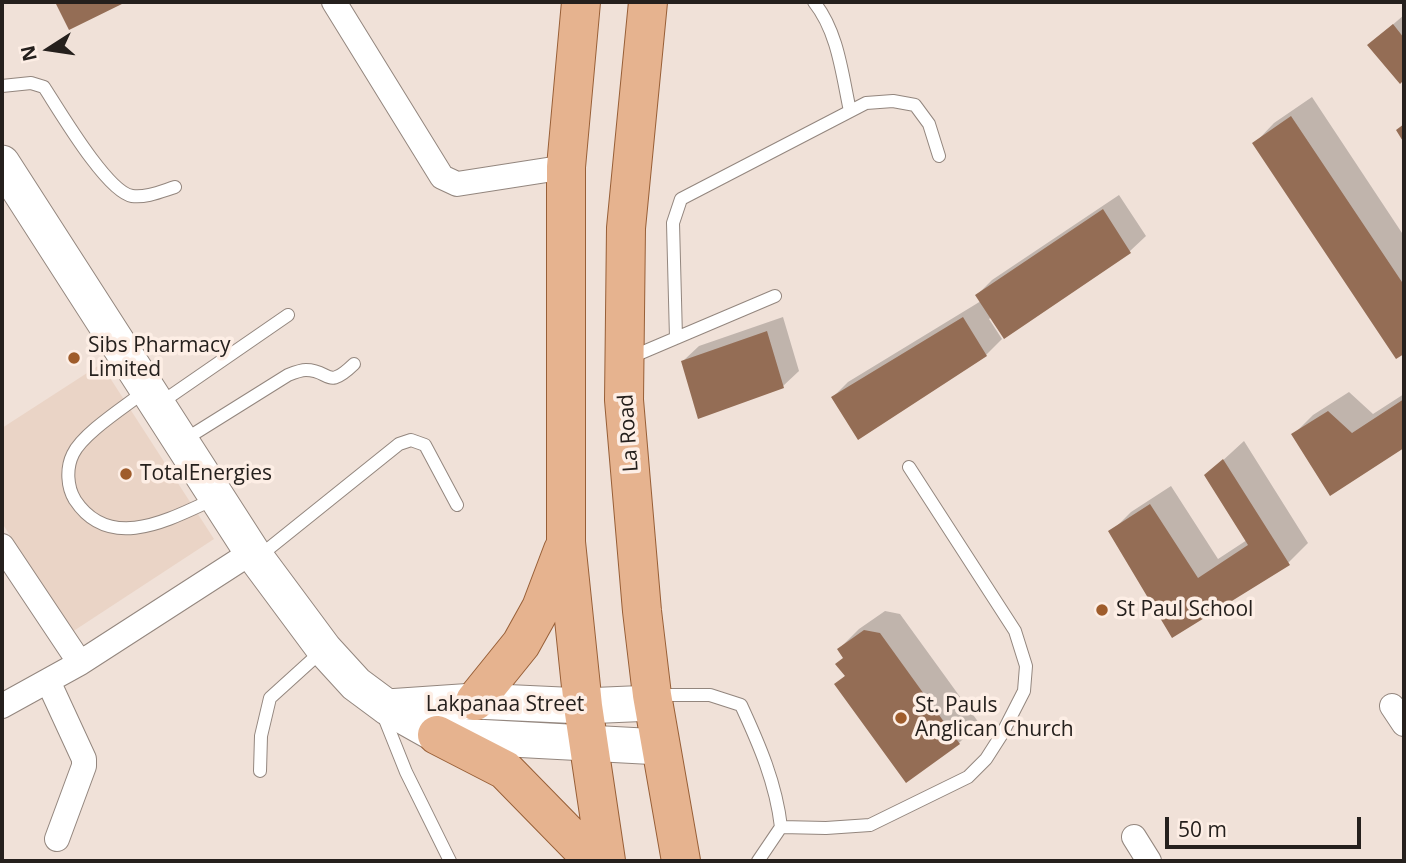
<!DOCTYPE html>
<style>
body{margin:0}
#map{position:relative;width:1406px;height:863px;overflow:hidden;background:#f0e1d8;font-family:"Open Sans",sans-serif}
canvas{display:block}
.frame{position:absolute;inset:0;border:4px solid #25201d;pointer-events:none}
.north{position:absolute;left:14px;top:14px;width:70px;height:70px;-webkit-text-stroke:5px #fdeee5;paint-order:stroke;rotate:258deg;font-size:19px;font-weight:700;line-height:28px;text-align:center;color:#25201d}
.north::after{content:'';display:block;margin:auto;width:24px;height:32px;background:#25201d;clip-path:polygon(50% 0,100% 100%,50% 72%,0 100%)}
.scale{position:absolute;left:1165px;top:817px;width:196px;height:32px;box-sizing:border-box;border:4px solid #25201d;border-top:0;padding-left:9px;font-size:21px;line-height:24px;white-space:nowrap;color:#25201d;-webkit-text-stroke:5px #fdeee5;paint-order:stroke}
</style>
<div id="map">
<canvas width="1406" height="863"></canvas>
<div class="frame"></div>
<div class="north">N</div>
<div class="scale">50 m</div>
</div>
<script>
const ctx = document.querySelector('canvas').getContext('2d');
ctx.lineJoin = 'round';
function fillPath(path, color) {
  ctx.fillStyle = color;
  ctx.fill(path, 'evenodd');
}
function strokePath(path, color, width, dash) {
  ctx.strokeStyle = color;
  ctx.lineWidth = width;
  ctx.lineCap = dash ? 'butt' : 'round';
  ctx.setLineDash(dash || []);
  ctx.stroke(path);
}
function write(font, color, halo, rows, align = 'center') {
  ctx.font = font + ' "Open Sans",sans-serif';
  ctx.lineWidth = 7;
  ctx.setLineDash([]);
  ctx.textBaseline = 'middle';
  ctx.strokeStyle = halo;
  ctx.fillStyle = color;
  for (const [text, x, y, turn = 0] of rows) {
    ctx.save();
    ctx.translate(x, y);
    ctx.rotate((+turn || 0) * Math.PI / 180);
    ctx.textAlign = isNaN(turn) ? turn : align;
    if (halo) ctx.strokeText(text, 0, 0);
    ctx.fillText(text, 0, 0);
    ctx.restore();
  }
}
fillPath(new Path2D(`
 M101,364L214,539L72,632L2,523V428Z`), '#ead4c6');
fillPath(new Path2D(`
 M1404,15V78L1400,82L1369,45Z
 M1312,97L1404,236V352L1397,357L1255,143L1274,123Z
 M1119,195L1146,236L1130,251L1004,336L992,317L989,319L1002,339L986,355L858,437L833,397L848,382L981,301L977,295L992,280Z
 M783,317L799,371L783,386L683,361L699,346Z
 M1349,392L1373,414L1404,394V446L1331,493L1293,435L1313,415Z
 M1244,441L1308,543L1288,563L1173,635L1111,532L1131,512L1171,486L1218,559L1247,540L1207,475Z
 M885,611L900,614L979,723L959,743L836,684L846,675L844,657L839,649L859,629Z`), '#0003');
fillPath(new Path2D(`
 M55,2H126L69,30Z
 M1393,24L1404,38V80L1400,84L1367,45Z
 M1291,116L1404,285V354L1396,359L1252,143Z
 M1404,124V143L1396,130Z
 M1103,209L1131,253L1004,339L975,295Z
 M963,317L987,356L858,440L831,397Z
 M767,331L784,388L698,419L681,361Z
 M1404,399V448L1330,496L1291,434L1328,411L1352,433Z
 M1223,459L1290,565L1172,638L1108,531L1150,504L1198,578L1248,545L1204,475Z
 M864,630L880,633L960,744L906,783L834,684L845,676L835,664L843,658L837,649Z`), '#946d55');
const lane = new Path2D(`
 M814,2C838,32 842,74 850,111
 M2,86L31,83L44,87C59,110 107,192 132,196C146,198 162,191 175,187
 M676,338L673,223L681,199L866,103L893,101L915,105L929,124L939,156
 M629,358L775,296
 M145,391C126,406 83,433 73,454C66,468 67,487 75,500C110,553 170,519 214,499
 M159,404L288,315
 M184,440L288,375C293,373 301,370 306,370C331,370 326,391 354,364
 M257,558L399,444L411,440L425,445L457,505
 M655,695H710L741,705C759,744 776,783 781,827L758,861
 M382,712L406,772L450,861
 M260,771L261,736L270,698L323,650
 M781,827L826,828L870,825L968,777L986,759L1002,734L1024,691L1026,666L1015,631L909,467`);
const street = new Path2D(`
 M334,2L442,177L457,184L566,167
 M2,546L80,663
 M48,681L84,759V766L57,839
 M2,706L80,663L252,552
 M1392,706L1404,724
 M1134,837L1149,861`);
const secondary = new Path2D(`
 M2,163L252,552L324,649L356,684L387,707L437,735L661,747
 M387,707L475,701L583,706L653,703`);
const primary = new Path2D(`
 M581,2L566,167V542L583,706L606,861
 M648,2L626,228L624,400L642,611L652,695L681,861
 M475,701L521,644L541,608L563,550
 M437,735L505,770L594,861`);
strokePath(lane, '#93867e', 14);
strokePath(street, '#93867e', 26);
strokePath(secondary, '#93867e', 37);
strokePath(primary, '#985f37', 40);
strokePath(lane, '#fff', 12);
strokePath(street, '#fff', 24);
strokePath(secondary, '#fff', 35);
strokePath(primary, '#e6b38f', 38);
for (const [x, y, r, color] of [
 [74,358,7,"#9f5c2b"],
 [126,474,7,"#9f5c2b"],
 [1102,610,7,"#9f5c2b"],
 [901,718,7,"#9f5c2b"]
]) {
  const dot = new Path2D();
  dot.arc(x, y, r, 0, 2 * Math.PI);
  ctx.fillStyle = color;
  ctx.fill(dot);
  strokePath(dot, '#fdeee5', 2.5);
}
write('21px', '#25201d', '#fdeee5', [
 ["Sibs Pharmacy",88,346],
 ["Limited",88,370],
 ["TotalEnergies",140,474],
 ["St Paul School",1116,610],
 ["St. Pauls",915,706],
 ["Anglican Church",915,730]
], 'left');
write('21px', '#25201d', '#fdeee5', [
 ["La Road",629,433,-94],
 ["Lakpanaa Street",505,705]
]);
</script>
